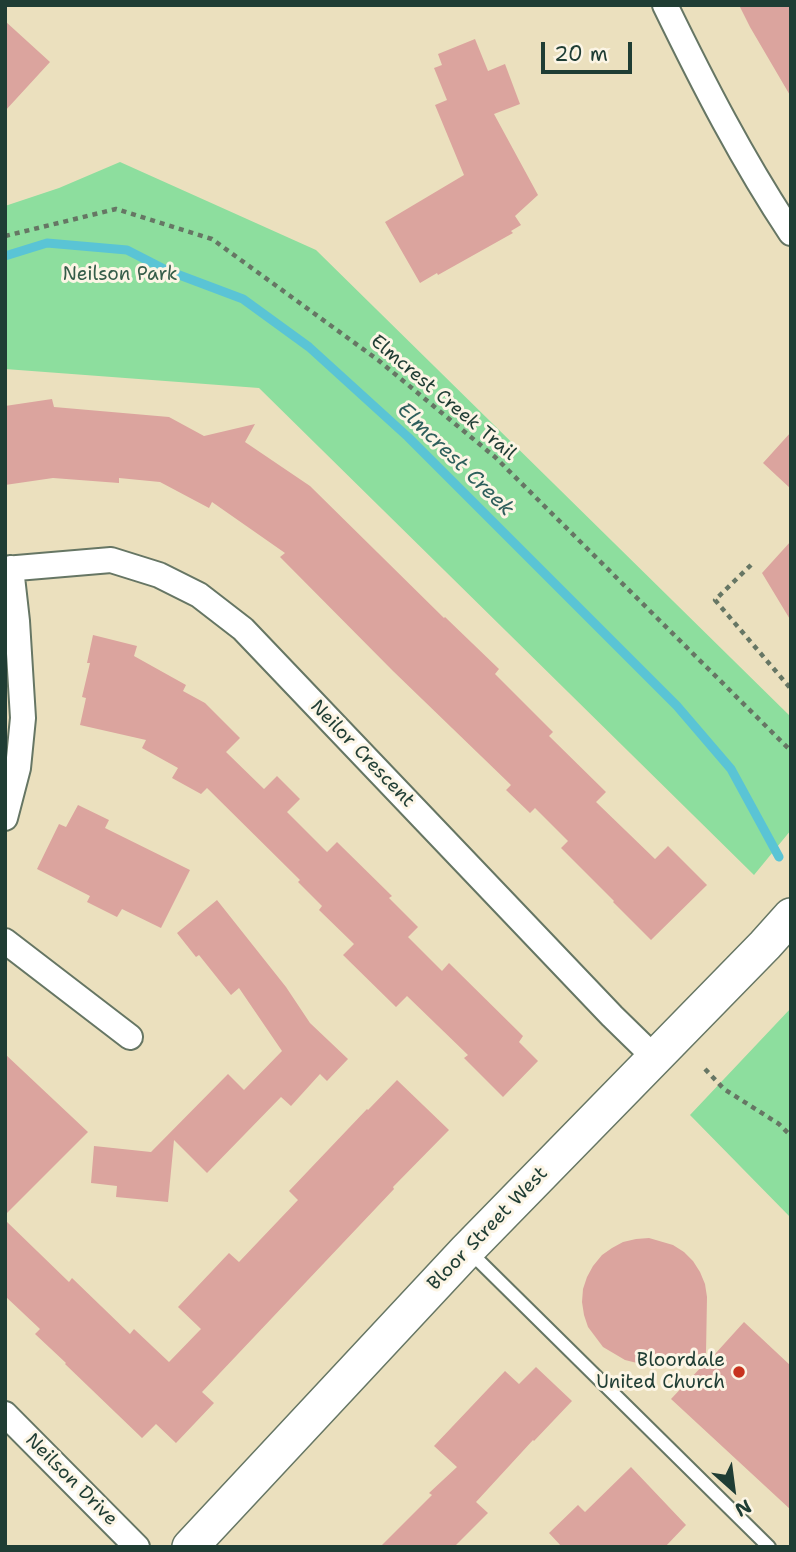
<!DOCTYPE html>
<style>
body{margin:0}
#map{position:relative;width:796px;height:1552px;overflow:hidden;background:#ebe0be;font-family:"Shantell Sans",sans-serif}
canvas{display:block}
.frame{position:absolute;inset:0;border:7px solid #1f3d34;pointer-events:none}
.north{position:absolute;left:698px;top:1454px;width:70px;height:70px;-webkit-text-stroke:5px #fcf5e5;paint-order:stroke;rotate:152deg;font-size:19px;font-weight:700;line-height:28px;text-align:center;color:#1f3d34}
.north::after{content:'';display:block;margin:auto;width:24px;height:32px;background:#1f3d34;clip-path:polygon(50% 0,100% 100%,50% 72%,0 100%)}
.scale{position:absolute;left:541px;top:42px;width:91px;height:32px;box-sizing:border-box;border:4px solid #1f3d34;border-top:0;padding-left:9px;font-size:21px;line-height:24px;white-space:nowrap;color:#1f3d34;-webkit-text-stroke:5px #fcf5e5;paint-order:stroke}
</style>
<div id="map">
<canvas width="796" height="1552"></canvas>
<div class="frame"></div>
<div class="north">N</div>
<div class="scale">20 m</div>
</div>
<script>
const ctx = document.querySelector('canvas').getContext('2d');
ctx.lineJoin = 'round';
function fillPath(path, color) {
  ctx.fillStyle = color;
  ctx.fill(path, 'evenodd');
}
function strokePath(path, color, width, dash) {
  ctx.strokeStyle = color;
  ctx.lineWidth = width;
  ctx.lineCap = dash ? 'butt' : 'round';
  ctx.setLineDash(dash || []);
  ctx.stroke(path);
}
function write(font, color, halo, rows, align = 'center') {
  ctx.font = font + ' "Shantell Sans",sans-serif';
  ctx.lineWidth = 6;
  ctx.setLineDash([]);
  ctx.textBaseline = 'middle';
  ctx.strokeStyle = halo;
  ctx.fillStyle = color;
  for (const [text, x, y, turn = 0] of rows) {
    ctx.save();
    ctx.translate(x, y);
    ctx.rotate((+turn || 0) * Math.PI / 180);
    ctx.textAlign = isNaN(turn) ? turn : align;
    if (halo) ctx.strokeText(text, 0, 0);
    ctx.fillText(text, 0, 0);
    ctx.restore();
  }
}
fillPath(new Path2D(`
 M120,162L316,250L791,717V830L754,875L259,388L5,369V206L59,188Z
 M791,1008V1218L690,1115Z`), '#8dde9e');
strokePath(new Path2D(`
 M5,256L47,243L127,250L166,270L243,299L309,347L408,437L677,706L731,769L779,857`), '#5ac4d5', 9);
fillPath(new Path2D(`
 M739,5H791V97L750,27Z
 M5,21L50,62L5,111Z
 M475,39L488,71L505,64L520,104L494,114L538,195L515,216L521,225L511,231L513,233L438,275L437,273L420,283L385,222L464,175L435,105L447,100L434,68L442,65L438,54Z
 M52,399L54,407L169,417L204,436L255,424L245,442L310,486L444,618L445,617L499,669L495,674L553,732L549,736L606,792L596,802L655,859L668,846L707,885L651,940L613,902L614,901L561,848L568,841L535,808L530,813L506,790L511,785L393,671L280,557L285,553L212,502L209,508L160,482L119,478V483L53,478L5,485V406Z
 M791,432V489L763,463Z
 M791,541V621L762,573Z
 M93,635L137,646L134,656L186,685L183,691L205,703L240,738L226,752L264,789L277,776L300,799L287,812L327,852L337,842L392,896L389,898L418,927L408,937L442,971L449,963L523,1036L519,1042L538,1061L503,1097L464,1058L468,1055L407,996L396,1007L343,955L354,944L319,910L322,906L298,882L300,880L207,788L201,794L172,778L178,768L142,748L146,740L80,725L86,698L82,697L90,663H87Z
 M78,805L109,820L105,828L190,870L161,928L122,909L117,917L87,902L90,896L37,869L59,824L66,827Z
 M217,900L286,987L310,1023L348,1059L327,1081L320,1074L291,1106L281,1097L207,1173L174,1140L168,1202L116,1197L117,1186L91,1183L94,1146L151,1152L228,1074L244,1090L282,1051L239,988L231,995L199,955L196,957L177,933Z
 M5,1054L88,1132L5,1215Z
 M397,1080L449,1130L393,1187L394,1189L202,1392L214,1403L176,1443L156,1424L142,1438L65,1364L66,1363L35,1334L40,1329L5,1296V1220L69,1282L72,1278L130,1334L134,1329L169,1362L201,1329L178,1307L229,1253L239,1262L298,1200L289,1191L367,1109L368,1110Z
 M649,1238L673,1245L684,1252L693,1261L700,1272L705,1284L707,1297L706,1353L650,1363H637L625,1360L603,1347L588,1327L584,1315L582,1302L583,1289L587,1277L593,1266L602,1255L612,1248L623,1242L636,1239Z
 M744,1322L791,1366V1510L671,1399L705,1363V1365Z
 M536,1367L572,1401L534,1441L533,1440L476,1502L488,1513L454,1547H380L432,1495L429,1493L457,1467L434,1446L505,1371L519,1384Z
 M631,1467L686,1525L665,1547H562L549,1533L578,1505L585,1512Z`), '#dba49e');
const service = new Path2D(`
 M470,1252L769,1547`);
const minor = new Path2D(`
 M665,5C703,83 743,161 791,233
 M5,569L111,560L159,575L199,595L243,629L612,1016L655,1058
 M5,818L18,768L23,718L17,621L11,568
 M5,941L130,1037
 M5,1414L137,1547`);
const secondary = new Path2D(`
 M190,1547L467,1250L765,945L791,916`);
strokePath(service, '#667664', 16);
strokePath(minor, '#667664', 28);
strokePath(secondary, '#667664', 38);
strokePath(new Path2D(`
 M5,236L116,209L212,239L378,360L495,457L791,751
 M751,565L715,600L791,689
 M705,1069L724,1089L779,1124L791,1136`), '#667664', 4.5, [5, 5]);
strokePath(service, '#fff', 12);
strokePath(minor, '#fff', 24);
strokePath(secondary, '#fff', 35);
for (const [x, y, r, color] of [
 [739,1372,7,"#c8321e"]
]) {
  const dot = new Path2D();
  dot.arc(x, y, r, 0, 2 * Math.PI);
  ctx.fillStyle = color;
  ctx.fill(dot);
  strokePath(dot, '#fcf5e5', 2.5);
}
write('19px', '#355d49', '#fcf5e5', [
 ["Neilson Park",120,275]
]);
write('19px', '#1f3d34', '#fcf5e5', [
 ["Elmcrest Creek Trail",443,398,40],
 ["Neilor Crescent",362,754,46],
 ["Bloor Street West",488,1229,-46],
 ["Neilson Drive",71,1480,45]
]);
write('19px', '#1f3d34', '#fcf5e5', [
 ["Bloordale",725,1361],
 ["United Church",725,1383]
], 'right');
write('italic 21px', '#2e5f5c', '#fcf5e5', [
 ["Elmcrest Creek",455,460,44]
]);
</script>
